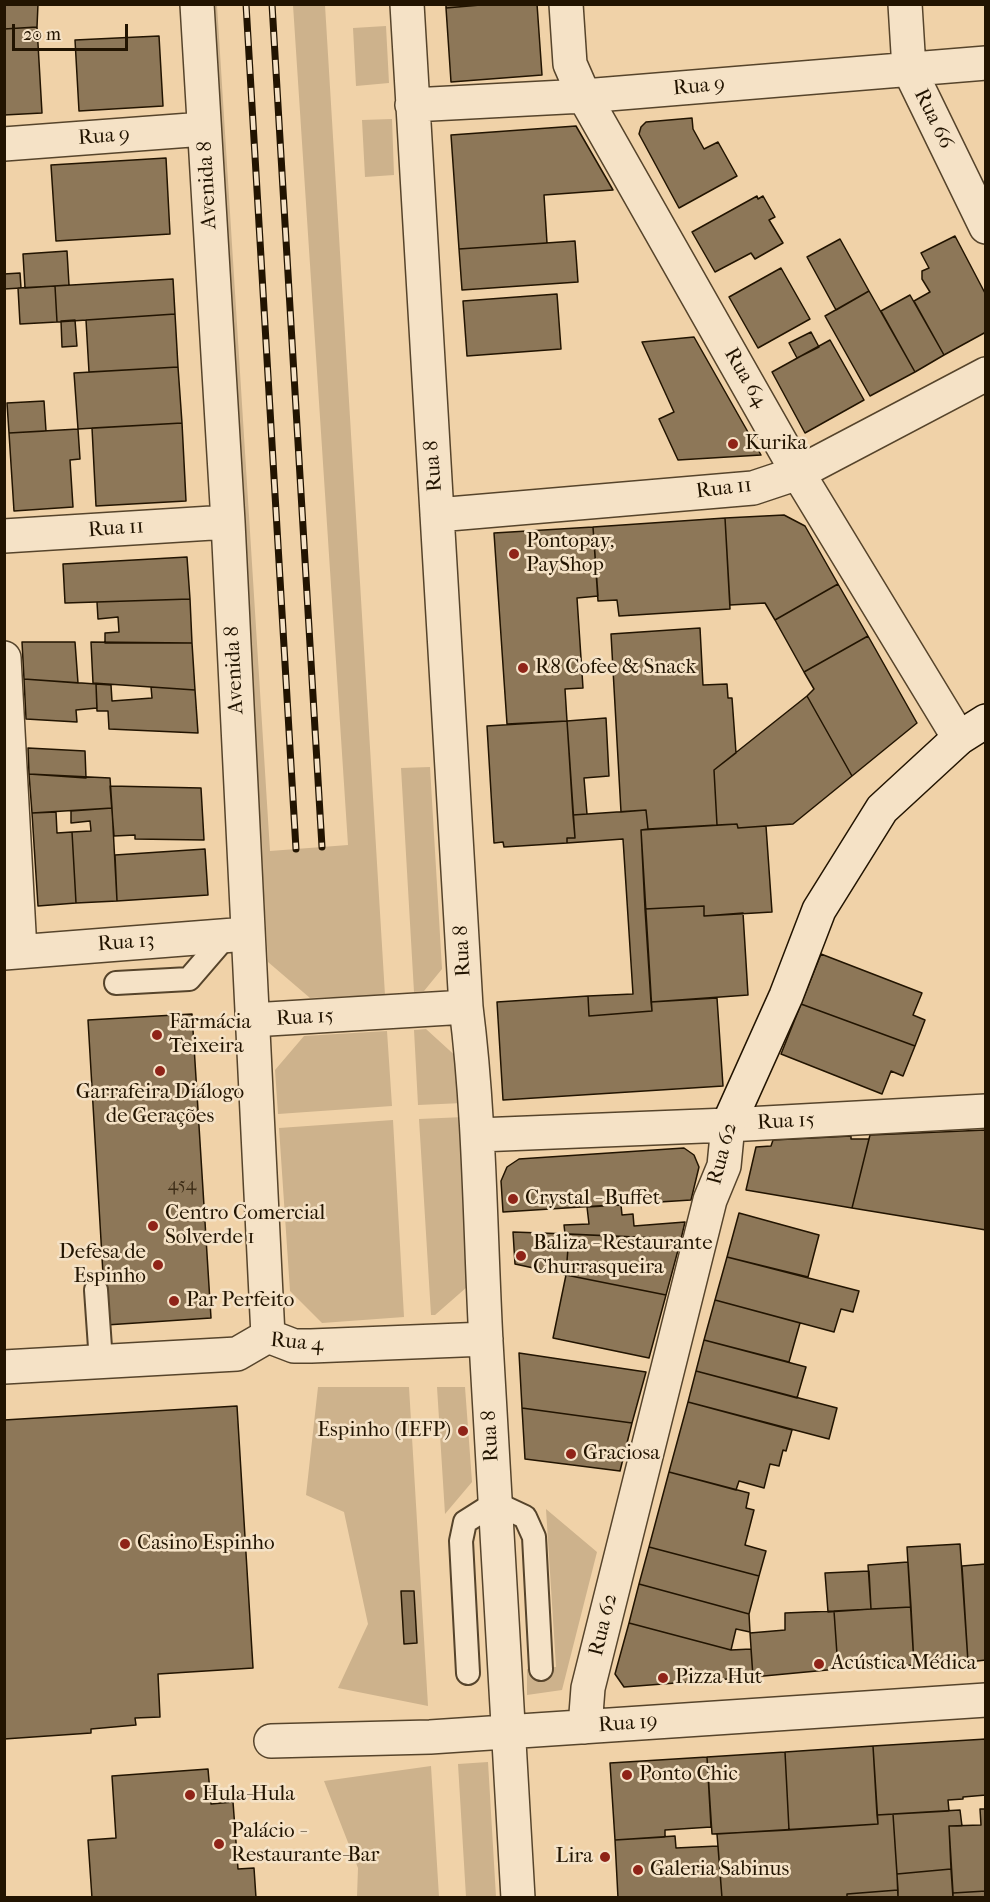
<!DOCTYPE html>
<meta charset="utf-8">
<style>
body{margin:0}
#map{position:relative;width:990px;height:1902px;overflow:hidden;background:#f0d2a8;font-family:"IM FELL French Canon",serif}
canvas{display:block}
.frame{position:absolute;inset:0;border:6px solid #221401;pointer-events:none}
.scale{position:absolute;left:12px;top:24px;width:116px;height:27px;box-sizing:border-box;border:3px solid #221401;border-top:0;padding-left:8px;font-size:18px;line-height:21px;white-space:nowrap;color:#221401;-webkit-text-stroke:4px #f5e2c6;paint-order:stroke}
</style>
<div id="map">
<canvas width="990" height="1902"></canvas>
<div class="frame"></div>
<div class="scale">20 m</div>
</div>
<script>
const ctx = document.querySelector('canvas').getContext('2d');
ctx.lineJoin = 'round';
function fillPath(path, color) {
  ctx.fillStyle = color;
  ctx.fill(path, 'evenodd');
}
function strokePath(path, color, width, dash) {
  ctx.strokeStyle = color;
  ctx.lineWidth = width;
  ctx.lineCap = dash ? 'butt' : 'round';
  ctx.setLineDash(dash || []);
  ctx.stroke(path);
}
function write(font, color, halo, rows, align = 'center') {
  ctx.font = font + ' "IM FELL French Canon",serif';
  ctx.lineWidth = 5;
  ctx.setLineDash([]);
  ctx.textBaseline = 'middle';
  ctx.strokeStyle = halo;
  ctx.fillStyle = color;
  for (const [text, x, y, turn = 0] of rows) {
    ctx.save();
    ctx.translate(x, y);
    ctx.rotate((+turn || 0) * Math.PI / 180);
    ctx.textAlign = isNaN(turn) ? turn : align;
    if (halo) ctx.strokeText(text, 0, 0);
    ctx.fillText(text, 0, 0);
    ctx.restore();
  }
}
fillPath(new Path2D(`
 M211,5H217L270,851L348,845L293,5H325L385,995L310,998L268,962Z
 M386,26L389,83L356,86L353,28Z
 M392,119L394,175L365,177L362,120Z
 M430,767L442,969L424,991L414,992L401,768Z
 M426,1029L460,1060L463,1103L418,1105L414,1030Z
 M387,1031L392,1106L278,1114L275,1070L304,1036Z
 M464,1117L475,1280L435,1315H431L419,1119Z
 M393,1120L404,1317L322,1323L290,1291L279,1128Z
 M318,1387H409L428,1706L338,1688L368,1624L344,1512L306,1495Z
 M437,1387H465L472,1482L445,1514Z
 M546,1509L597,1552L562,1690L527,1695V1669L556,1667Z
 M488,1762L496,1897H466L458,1764Z
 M431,1766L439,1897H357L358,1868L324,1781Z`), '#cdb28c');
const building = new Path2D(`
 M4,4H38L37,27L4,29Z
 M446,4H492L446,8Z
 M492,4H537L542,75L451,82L446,8Z
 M37,27L42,113L4,115V29Z
 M159,36L163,106L79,111L75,40Z
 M692,118L693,129L704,149L718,142L737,176L679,208L639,134L641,127L646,122Z
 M576,126L613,190L544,195L547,243L459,249L451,135Z
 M166,158L170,234L56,241L51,165Z
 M757,196L758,199L763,196L775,217L769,220L783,243L755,259L751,253L715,272L692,232Z
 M955,236L986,295V332L944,355L914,301L930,292L922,279V271L929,268L921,253Z
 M840,239L869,291L836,310L807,257Z
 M575,241L578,282L462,290L459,249Z
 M67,251L69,285L25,288L23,254Z
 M781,268L810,319L758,348L729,297Z
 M20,273L21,288L4,289V274Z
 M173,279L175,314L57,322L55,286Z
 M55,286L57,322L20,324L18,288Z
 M869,291L915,372L870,396L825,316Z
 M557,294L561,349L467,356L463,301Z
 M910,295L944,355L915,372L881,311Z
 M175,314L178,367L89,372L86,320Z
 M75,320L77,346L62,347L61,321Z
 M811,332L819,347L797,358L789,343Z
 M694,337L761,455L678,460L659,419L674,412L642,342Z
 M830,340L864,400L805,433L772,372Z
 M178,367L182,423L78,429L74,373Z
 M44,401L46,431L9,433L7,403Z
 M182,423L186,501L96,506L92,428Z
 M78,429L80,459L70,460L73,507L14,511L9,433Z
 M784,515L805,526L838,584L775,620L765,603L730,605L725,518Z
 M725,518L730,609L619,616L617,600L598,601L593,527Z
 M593,527L598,596L577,598L583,688L565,689L567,721L507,724L494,533Z
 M187,557L190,599L65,603L63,564Z
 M838,584L868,636L804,672L775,620Z
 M190,599L192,643H105V633L119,632L118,617L98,619L97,602Z
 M700,628L703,685L727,684L728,698H732L736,753L714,770L717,825L648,829L646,810L621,812L611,634Z
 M868,636L917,723L852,776L807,696L814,689L804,672Z
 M22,642H75L78,683L24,679Z
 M91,642L192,643L195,690L93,683Z
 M24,679L96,684L97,708L76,710L77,722L26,719Z
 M96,684L111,685L112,701L152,698L151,687L195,690L198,733L109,729L108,711H97Z
 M807,696L852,776L793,824L738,828L737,824L717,825L714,770Z
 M606,718L609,776L584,778L587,814L573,815L567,721Z
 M567,721L575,838H567V843L504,847L503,842L494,843L487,726Z
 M28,748L85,751L86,778L29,774Z
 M29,774L110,778L112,808L32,813Z
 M110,786L201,788L204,840L135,839V835L114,836Z
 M112,808L117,901L76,903L72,832L91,831L90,821L71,823V811Z
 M646,810L648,829L641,830L652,1011L589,1016L588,996L633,994L623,839L567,843V838H575L573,815Z
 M56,812L57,833L72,832L76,903L38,906L32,813Z
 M737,824L738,828L766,826L772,912L704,916V906L645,909L641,830Z
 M205,849L208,895L117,901L115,855Z
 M704,906V916L743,913L748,995L651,1002L645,909Z
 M821,954L922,993L913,1015L925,1020L915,1046L801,1004Z
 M588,996L589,1016L652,1011L651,1002L717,998L723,1086L503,1100L497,1002Z
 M801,1004L915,1046L903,1076L891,1071L882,1094L781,1054Z
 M192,1014L211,1318L106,1325L88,1020Z
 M986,1130V1230L852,1208L870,1135Z
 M851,1136V1139H869L852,1208L746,1190L756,1147L771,1146L773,1140Z
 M684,1148L694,1155L699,1167L691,1200L503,1212L501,1181L507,1167L519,1159Z
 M621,1205L622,1215L633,1214L634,1226L685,1222L681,1239L565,1234L564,1225L589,1224L587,1207Z
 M739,1213L819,1235L808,1277L727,1257Z
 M513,1232L569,1234L566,1275L515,1264Z
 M569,1234L681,1239L666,1295L566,1275Z
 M727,1257L859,1291L853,1312L841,1309L834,1332L715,1300Z
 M566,1275L666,1295L649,1358L553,1338Z
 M715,1300L800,1323L789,1362L704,1340Z
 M704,1340L806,1367L797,1398L696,1371Z
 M519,1353L646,1372L632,1423L522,1408Z
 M696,1371L837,1408L829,1439L688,1402Z
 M688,1402L792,1430L786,1451L783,1450L779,1466L770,1464L764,1488L739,1481L736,1490L669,1472Z
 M237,1406L253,1668L158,1674L160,1717L135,1718L136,1725L91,1729V1733L4,1739V1420Z
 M522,1408L632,1423L620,1471L525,1459Z
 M669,1472L749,1493L746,1508L754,1510L745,1545L766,1551L759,1576L649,1547Z
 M960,1544L968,1662L914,1665L907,1547Z
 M649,1547L759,1576L749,1614L639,1584Z
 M908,1562L911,1607L871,1609L868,1565Z
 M986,1564V1660L968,1662L962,1566Z
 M869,1571L871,1609L828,1612L825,1573Z
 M639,1584L749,1614L750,1632L736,1629L731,1650L629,1623Z
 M401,1591H414L417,1643L404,1644Z
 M911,1607L914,1665L838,1669L834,1611Z
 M834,1611L838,1669L753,1677L750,1633L785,1630V1613Z
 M629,1623L731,1650L751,1649L753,1677L624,1687L615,1674Z
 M986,1739V1795L963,1797V1799L948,1800L949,1811L877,1815L873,1746Z
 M873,1746L878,1824L789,1830L785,1752Z
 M785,1752L789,1830L712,1834L707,1757Z
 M707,1757L711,1827L665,1830V1837L615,1840L610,1763Z
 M208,1769L211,1804L233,1802L238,1869L254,1868L256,1898H92L88,1840L116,1838L112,1776Z
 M980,1809H986V1891L953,1893L949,1826L981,1825Z
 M960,1810L962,1826H949L951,1869L897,1874L893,1814Z
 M893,1814L898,1890L847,1894V1898H722L717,1834L878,1824L877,1815Z
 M675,1836L676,1848L718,1846L722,1898H618L615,1840Z
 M951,1869L953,1898H898L897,1874Z
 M898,1890V1898H847V1894Z
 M986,1891V1898H953V1893Z`);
fillPath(building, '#8d7758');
strokePath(building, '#221401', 1.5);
const lane = new Path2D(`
 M116,983L189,979L226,936
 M96,1290L101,1362
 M468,1673L461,1541L465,1522L495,1503L525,1517L534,1537L541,1669`);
const street = new Path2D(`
 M197,4L228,522L268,1336
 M407,4L466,1007C480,1118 480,1230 486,1342C495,1527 507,1712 518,1898
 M566,4L570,64L584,96L798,473L959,738
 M905,4L909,69L986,227
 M412,105L584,96L986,63
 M4,144L204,129
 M437,515L753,488L798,473L986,374
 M4,536L228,522
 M4,658L20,951
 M4,953L247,934
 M252,1020L466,1007
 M478,1135L728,1125L986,1111
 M268,1336L294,1346H311L486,1339
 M4,1367L237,1354L268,1336
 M585,1727L588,1688L710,1200L724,1166L728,1125
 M271,1741L430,1737L986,1700`);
const secondary = new Path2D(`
 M728,1125L786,996L819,910L882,809L959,738L986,721`);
strokePath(lane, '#56442b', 26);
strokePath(street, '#56442b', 36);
strokePath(secondary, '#221401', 36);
strokePath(lane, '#f5e2c6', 22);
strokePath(street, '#f5e2c6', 33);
strokePath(secondary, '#f5e2c6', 33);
const rail = new Path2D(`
 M246,4L296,849
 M272,4L322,847`);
strokePath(rail, '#221401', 7);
strokePath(rail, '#f5e2c6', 4.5, [14]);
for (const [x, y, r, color] of [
 [733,444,6,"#8f2418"],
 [514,554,6,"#8f2418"],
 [523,668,6,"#8f2418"],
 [157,1035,6,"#8f2418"],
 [160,1071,6,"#8f2418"],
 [513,1199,6,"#8f2418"],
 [153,1226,6,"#8f2418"],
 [521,1256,6,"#8f2418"],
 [158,1265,6,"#8f2418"],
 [174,1301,6,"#8f2418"],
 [463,1431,6,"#8f2418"],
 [571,1454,6,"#8f2418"],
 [125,1544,6,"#8f2418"],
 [819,1664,6,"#8f2418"],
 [663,1678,6,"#8f2418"],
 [627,1775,6,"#8f2418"],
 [190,1795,6,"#8f2418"],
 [219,1844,6,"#8f2418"],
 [605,1857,6,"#8f2418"],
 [638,1870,6,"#8f2418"]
]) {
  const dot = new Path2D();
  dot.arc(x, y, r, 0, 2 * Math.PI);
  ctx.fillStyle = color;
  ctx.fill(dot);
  strokePath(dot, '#f5e2c6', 2);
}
write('18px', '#3d2d17', null, [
 ["454",182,1186]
]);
write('21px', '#221401', '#f5e2c6', [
 ["Rua 9",699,87,-5],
 ["Rua 66",933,119,64],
 ["Rua 9",104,137,-4],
 ["Avenida 8",208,185,-93],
 ["Rua 64",745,378,60],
 ["Rua 8",434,466,-94],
 ["Rua 11",724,489,-7],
 ["Rua 11",116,529,-4],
 ["Avenida 8",235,670,-93],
 ["Rua 13",126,943,-4],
 ["Rua 8",463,951,-93],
 ["Rua 15",305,1018,-3],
 ["Rua 15",786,1122,-3],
 ["Rua 62",723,1154,-75],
 ["Rua 4",297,1343,5],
 ["Rua 8",491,1436,-93],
 ["Rua 62",604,1625,-76],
 ["Rua 19",628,1724,-4]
]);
write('21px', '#221401', '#f5e2c6', [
 ["Kurika",745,444],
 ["Pontopay,",526,542],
 ["PayShop",526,566],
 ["R8 Cofee & Snack",535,668],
 ["Farmácia",169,1023],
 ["Teixeira",169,1047],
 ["Garrafeira Diálogo",160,1093,"center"],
 ["de Gerações",160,1117,"center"],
 ["Crystal - Buffet",525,1199],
 ["Centro Comercial",165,1214],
 ["Solverde 1",165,1238],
 ["Baliza - Restaurante",533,1244],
 ["Churrasqueira",533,1268],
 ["Defesa de",146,1253,"right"],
 ["Espinho",146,1277,"right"],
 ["Par Perfeito",186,1301],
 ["Espinho (IEFP)",451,1431,"right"],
 ["Graciosa",583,1454],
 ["Casino Espinho",137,1544],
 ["Acústica Médica",831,1664],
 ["Pizza Hut",675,1678],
 ["Ponto Chic",639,1775],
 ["Hula-Hula",202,1795],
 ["Palácio -",231,1832],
 ["Restaurante-Bar",231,1856],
 ["Lira",593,1857,"right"],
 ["Galeria Sabinus",650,1870]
], 'left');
</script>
